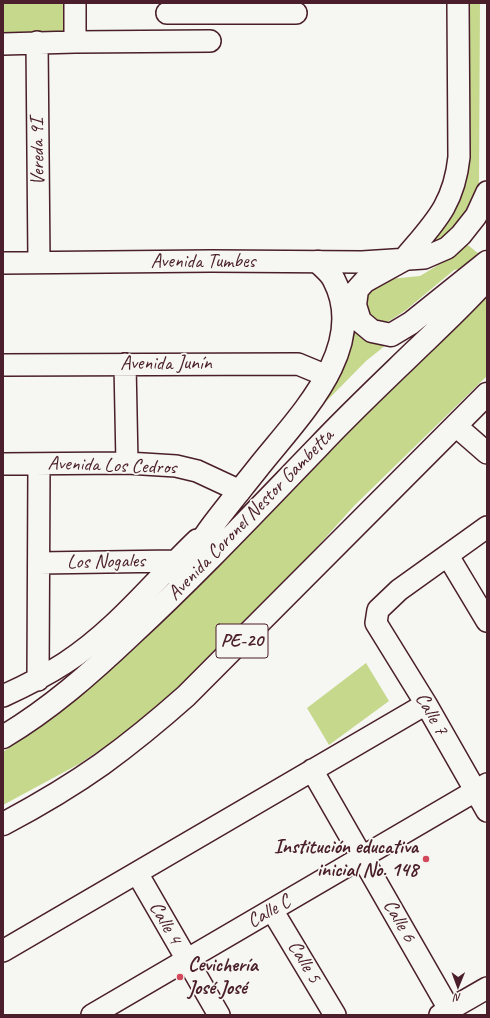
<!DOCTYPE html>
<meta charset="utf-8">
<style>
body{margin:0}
#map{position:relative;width:490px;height:1018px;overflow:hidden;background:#f6f6f2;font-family:Caveat,sans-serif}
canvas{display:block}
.frame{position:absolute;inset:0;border:4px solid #4a1f2b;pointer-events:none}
.north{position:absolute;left:438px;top:966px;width:40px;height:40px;-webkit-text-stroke:3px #f6f6f2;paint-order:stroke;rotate:181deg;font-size:11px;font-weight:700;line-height:16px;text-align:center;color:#4a1f2b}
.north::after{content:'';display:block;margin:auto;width:14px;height:18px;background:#4a1f2b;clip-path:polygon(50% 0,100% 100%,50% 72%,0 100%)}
</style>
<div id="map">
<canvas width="490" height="1018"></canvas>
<div class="frame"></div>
<div class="north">N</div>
</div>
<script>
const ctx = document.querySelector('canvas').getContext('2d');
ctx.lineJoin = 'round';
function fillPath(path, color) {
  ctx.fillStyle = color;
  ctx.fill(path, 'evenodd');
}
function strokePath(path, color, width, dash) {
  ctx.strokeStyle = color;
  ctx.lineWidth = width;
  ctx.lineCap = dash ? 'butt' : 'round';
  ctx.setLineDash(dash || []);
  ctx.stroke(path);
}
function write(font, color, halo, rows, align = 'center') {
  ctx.font = font + ' Caveat,sans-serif';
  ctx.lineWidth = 3.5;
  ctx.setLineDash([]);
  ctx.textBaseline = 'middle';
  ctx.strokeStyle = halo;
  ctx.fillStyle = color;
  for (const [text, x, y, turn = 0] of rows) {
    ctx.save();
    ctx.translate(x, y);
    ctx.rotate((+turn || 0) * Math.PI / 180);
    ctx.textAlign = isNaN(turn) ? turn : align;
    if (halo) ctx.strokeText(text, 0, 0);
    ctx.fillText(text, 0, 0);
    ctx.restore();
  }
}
fillPath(new Path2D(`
 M3,3H66V37H3Z
 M464,3H480L479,183L464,214L451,232L439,242L433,241L431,237L446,217Z
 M463,241L479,254L459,269L454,270L406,310L386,323L374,322L365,313V289L389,279L420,276L448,259Z
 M487,286V376L354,506L234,639L136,726L79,764L3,805V752L136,647Z
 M348,317L391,341L366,361L298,430Z
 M366,663L389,701L329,745L307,708Z`), '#c5d88c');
const minor = new Path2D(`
 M75,3V42
 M167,13H296
 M37,42L39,262
 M3,44L75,42L210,41
 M403,260C433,224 454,206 459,157L458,3
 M3,263L211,261L362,262L424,258L447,248L461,235L476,216L487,192
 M125,364L127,463
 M3,365L298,364L327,376
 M456,426L487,453
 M3,464L127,463L176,466L197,471L240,491
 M487,527L399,590L378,610L376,623L426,704L487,811
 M448,556L487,621
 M39,563L174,561
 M38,680L39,464
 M3,696C25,686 45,676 65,663C116,630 154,581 197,540
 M312,770L449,1009
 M137,873L219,1015
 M272,910L335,1015
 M3,951L426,704
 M92,1015L487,784
 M440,1015L487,988`);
const highway = new Path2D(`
 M357,290L355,305L360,321L372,331L391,335L411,323L487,262
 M347,301L365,281L403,260
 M178,577C190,560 200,542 212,526C227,506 242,488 257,469C296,419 370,349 334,280C331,273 323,267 318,262
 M3,737C50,709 91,673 131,635C196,575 257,510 318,447C349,414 383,382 416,350C440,327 465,304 487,279
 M3,824C37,806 71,786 102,764C131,743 159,720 186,696L487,394`);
strokePath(minor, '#4a1f2b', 24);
strokePath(highway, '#4a1f2b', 25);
strokePath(minor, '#f6f6f2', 21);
strokePath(highway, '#f6f6f2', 22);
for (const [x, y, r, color] of [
 [426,859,4,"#d1495b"],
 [180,977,4,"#d1495b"]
]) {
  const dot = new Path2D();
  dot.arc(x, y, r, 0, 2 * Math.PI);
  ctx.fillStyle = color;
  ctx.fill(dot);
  strokePath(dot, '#f6f6f2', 1.5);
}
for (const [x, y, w] of [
 [242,641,52]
]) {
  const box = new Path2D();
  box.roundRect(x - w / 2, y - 17, w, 34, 3);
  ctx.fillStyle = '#f6f6f2';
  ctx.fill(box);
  strokePath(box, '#4a1f2b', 1);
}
write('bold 19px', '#4a1f2b', null, [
 ["PE-20",242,641]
]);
write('20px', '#4a1f2b', '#f6f6f2', [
 ["Vereda 9I",38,152,-91],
 ["Avenida Tumbes",203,262],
 ["Avenida Junín",166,364],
 ["Avenida Los Cedros",112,466,2],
 ["Avenida Coronel Nestor Gambetta",251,515,-46],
 ["Los Nogales",106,562,-1],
 ["Calle 7",431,714,60],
 ["Calle C",269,912,-30],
 ["Calle 6",399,921,60],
 ["Calle 4",165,923,60],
 ["Calle 5",304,962,59]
]);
write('bold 20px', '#4a1f2b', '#f6f6f2', [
 ["Institución educativa",418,848],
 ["inicial No. 148",418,871],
 ["Cevichería",188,966,"left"],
 ["José José",188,989,"left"]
], 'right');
</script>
